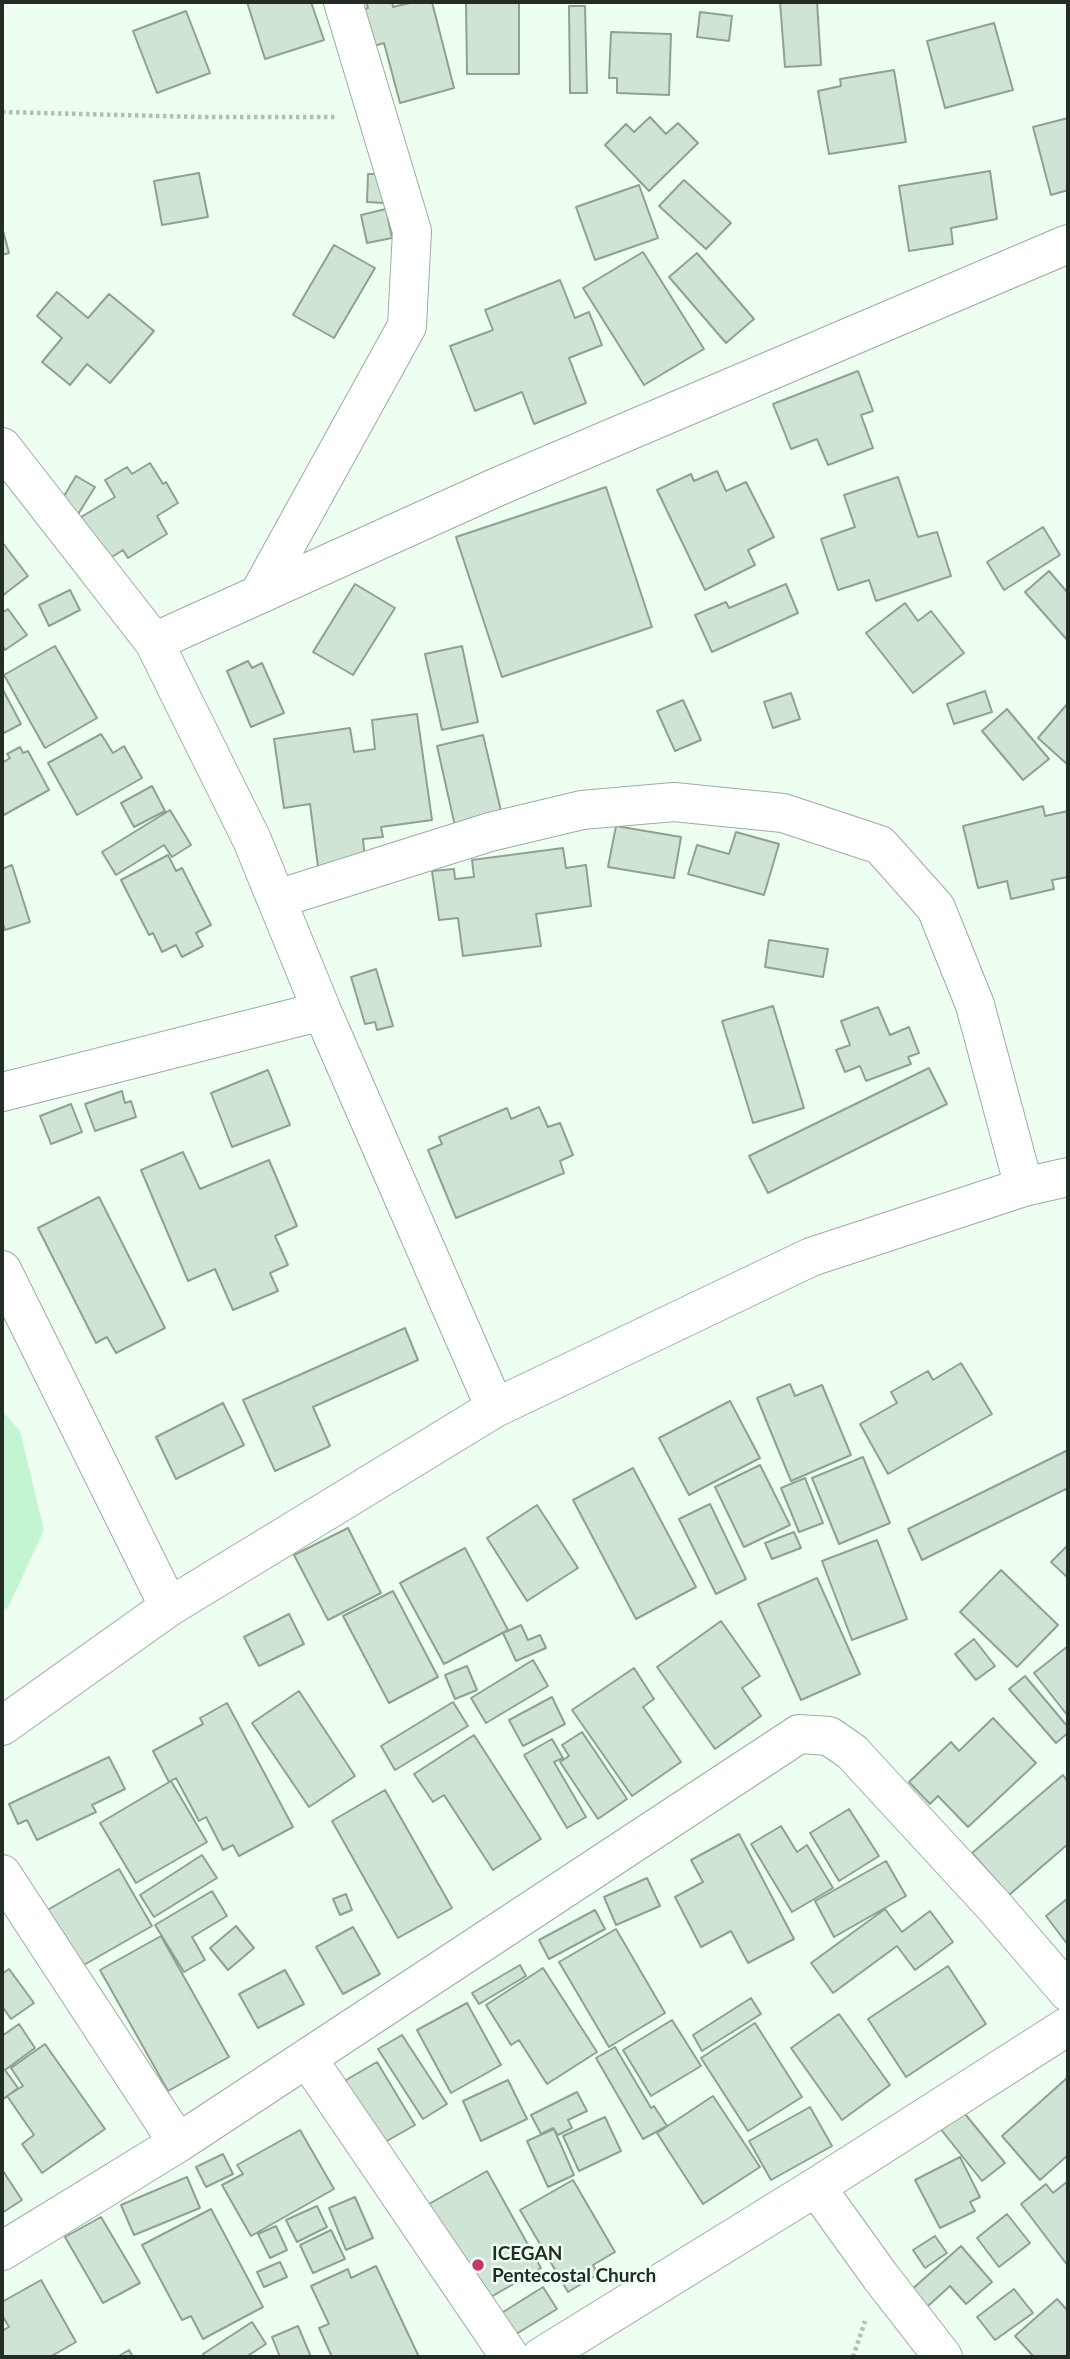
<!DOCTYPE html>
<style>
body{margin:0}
#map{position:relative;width:1070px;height:2359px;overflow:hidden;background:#eefff2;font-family:Lato,sans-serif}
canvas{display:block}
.frame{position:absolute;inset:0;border:4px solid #242c26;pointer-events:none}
</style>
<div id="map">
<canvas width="1070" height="2359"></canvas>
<div class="frame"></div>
</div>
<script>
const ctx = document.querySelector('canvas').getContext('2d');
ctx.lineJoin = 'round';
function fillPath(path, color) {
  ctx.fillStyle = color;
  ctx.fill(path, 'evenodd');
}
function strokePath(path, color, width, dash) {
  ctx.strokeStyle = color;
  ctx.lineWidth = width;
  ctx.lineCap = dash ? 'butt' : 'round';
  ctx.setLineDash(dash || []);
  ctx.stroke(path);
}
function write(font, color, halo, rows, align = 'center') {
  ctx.font = font + ' Lato,sans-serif';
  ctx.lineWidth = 5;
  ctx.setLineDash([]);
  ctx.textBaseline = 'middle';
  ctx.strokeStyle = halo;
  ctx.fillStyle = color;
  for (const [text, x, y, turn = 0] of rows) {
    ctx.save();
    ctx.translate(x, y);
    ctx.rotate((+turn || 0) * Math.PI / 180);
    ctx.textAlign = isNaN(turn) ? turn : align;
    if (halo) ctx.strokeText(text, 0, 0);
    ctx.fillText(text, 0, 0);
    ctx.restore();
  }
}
fillPath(new Path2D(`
 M2,1411L20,1431L44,1530L8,1608L2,1611Z`), '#c4f5d2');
const building = new Path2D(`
 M247,2H311L324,40L265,59Z
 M366,2H392L393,7L414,2H432L454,88L400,103L384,43L364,49L354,12L368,8Z
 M466,2H519V74H467Z
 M780,2H817L821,65L785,67Z
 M569,6H585L587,93H570Z
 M186,11L210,73L157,93L133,31Z
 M700,12L732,16L729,41L697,37Z
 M994,23L1013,90L945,108L927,41Z
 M611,32L671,34L669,95L617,93V78H609Z
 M894,70L906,142L829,154L818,91L841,86L840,79Z
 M650,117L666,134L678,123L698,143L649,191L605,145L626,124L634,132Z
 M1068,118V190L1051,195L1033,127Z
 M990,171L997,219L951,228L953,244L909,251L899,186Z
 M199,173L208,217L162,225L154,181Z
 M368,174H385L383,203L367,202Z
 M684,180L731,223L706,249L659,206Z
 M639,185L658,238L595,260L576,207Z
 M386,209L392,238L367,243L361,215Z
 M2,227L9,253L2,255Z
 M334,245L375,268L334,338L293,315Z
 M643,252L704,349L644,385L583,288Z
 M697,253L754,319L726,343L669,277Z
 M560,280L575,318L589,312L602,345L569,358L586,403L534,424L522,392L475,411L450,346L493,330L485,310Z
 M57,292L88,318L109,294L154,331L110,383L87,364L70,385L42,362L62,338L37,316Z
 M858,371L873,411L861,415L873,448L828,465L817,439L791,449L773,404Z
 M150,463L163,484L166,482L178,503L157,516L167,534L128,558L123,550L107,560L81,517L115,497L105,480L127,467L132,474Z
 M717,471L726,491L746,482L774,537L748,550L755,565L705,590L657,490L691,474L694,481Z
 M76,476L95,487L77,516L58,506Z
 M898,477L918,537L937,532L951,576L876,601L869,580L838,590L821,539L855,527L844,495Z
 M606,487L652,627L502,677L456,537Z
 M1043,527L1060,555L1004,590L987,562Z
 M2,542L28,576L2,596Z
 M1049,571L1068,593V641L1025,592Z
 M355,584L395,608L353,675L313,652Z
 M786,584L798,613L712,652L695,615L726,602L729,608Z
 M70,590L80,610L49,626L39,605Z
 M905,603L918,621L931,611L964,653L913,693L866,633Z
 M8,609L27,635L5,650L2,644V613Z
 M55,646L97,718L45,748L4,675Z
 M462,646L478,722L442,730L425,654Z
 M248,661L252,668L262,663L284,713L251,727L227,671Z
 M2,688L21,724L2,734Z
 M985,691L992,712L954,724L947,704Z
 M791,693L800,719L773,728L764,702Z
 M683,700L701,740L675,751L657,711Z
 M1068,703V765L1038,738Z
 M1007,709L1049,759L1023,780L982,731Z
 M417,714L432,820L381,827L383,837L363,839L365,860L318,867L310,804L284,808L274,739L350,728L354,752L375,749L372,720Z
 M101,734L113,753L124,746L142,778L77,815L48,763Z
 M483,735L502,815L455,826L437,746Z
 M20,747L23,753L28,751L49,790L2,816V763L10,758L7,754Z
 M152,786L165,811L134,827L121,803Z
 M1043,806L1045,816L1068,811V877L1052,880L1054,889L1011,899L1007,881L978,888L963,826Z
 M170,810L191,845L172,857L164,845L116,875L102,852Z
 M616,826L681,837L674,878L608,867Z
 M736,832L779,844L764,895L688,874L697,845L729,854Z
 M563,848L566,868L586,865L591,906L536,914L541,946L463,956L458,918L439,920L432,871L454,869L455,879L474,877L472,860Z
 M168,855L176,871L182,868L211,925L196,933L203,946L182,957L176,945L162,952L153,933L149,935L121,880Z
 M12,865L30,922L5,930L2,921V869Z
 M769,940L828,949L823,977L765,967Z
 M376,969L393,1026L377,1030L375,1022L365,1024L351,977Z
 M773,1006L804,1108L753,1123L722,1021Z
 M878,1007L890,1035L909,1027L919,1053L908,1057L911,1064L866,1081L860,1066L845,1072L836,1050L850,1045L841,1021Z
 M929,1068L947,1104L768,1193L749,1156Z
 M268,1070L290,1125L232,1147L211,1093Z
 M122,1091L125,1103L131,1101L136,1117L95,1131L85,1104Z
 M71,1104L82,1132L51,1144L40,1116Z
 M539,1107L548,1127L560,1123L573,1155L560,1161L564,1173L456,1218L428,1150L442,1144L439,1137L507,1108L511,1119Z
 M183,1152L200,1189L269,1160L297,1226L275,1236L288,1265L270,1273L278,1291L233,1310L215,1269L188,1281L141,1170Z
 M99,1197L165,1328L116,1353L107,1337L96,1343L38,1228Z
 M405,1328L418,1360L313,1407L330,1446L275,1471L243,1400Z
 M961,1363L992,1414L888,1474L860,1424L897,1403L891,1392L928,1371L933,1380Z
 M790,1384L795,1396L822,1385L851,1455L791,1481L757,1398Z
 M730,1401L760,1458L689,1495L659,1438Z
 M223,1403L244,1445L176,1479L156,1437Z
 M1068,1450V1488L922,1560L908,1529Z
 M863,1457L890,1523L839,1544L812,1478Z
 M760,1465L790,1525L744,1547L715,1487Z
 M633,1468L696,1587L636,1619L573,1500Z
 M805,1478L823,1523L799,1532L781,1488Z
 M710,1504L746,1579L716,1594L679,1519Z
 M537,1505L578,1568L527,1601L487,1538Z
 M348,1528L381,1593L328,1620L294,1555Z
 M794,1532L801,1548L772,1559L765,1543Z
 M877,1540L907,1619L852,1640L822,1561Z
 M1068,1545V1578L1051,1562Z
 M465,1548L508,1630L444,1664L400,1583Z
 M1001,1570L1058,1625L1017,1667L960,1612Z
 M817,1578L860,1674L801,1700L758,1604Z
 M393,1591L438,1677L389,1703L343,1616Z
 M289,1614L304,1644L259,1666L244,1637Z
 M721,1621L760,1676L742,1688L761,1716L715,1749L657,1667Z
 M521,1625L528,1640L540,1635L546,1648L516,1661L503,1633Z
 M974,1639L995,1666L976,1680L955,1654Z
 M1068,1646V1716L1034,1673Z
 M533,1660L548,1686L486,1723L471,1698Z
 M467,1666L477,1690L455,1699L445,1675Z
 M634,1668L654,1699L643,1707L681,1762L632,1796L572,1710Z
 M1025,1676L1068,1727V1733L1056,1743L1009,1689Z
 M299,1691L355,1776L309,1807L252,1723Z
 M552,1697L565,1724L523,1746L509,1720Z
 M453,1702L468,1726L395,1770L381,1746Z
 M227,1703L293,1827L239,1856L233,1845L223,1850L206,1817L199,1821L176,1778L169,1782L153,1751L203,1724L200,1718Z
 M993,1718L1036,1763L968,1827L938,1796L930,1804L909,1782L951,1742L959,1751Z
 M582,1732L627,1799L598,1819L560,1762L569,1756L562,1745Z
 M474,1735L541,1839L493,1870L444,1795L433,1802L414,1774Z
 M552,1739L563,1758L554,1762L586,1817L567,1828L524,1755Z
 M109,1757L125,1789L92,1805L96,1812L37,1840L27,1820L18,1824L9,1804Z
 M1063,1775L1068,1782V1844L1009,1895L972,1853Z
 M171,1781L207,1842L136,1883L100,1823Z
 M385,1790L452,1908L398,1938L332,1821Z
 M849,1809L879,1856L839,1881L810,1833Z
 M781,1826L797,1852L807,1845L833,1888L792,1912L751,1844Z
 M739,1834L794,1939L748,1963L731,1931L701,1947L675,1897L703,1882L691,1860Z
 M202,1855L217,1878L154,1917L140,1895Z
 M886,1861L906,1896L834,1937L815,1901Z
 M119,1869L152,1926L75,1970L42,1913Z
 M647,1878L660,1906L616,1925L604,1897Z
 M212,1891L227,1916L192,1937L205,1960L184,1972L155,1925Z
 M346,1894L352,1910L340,1915L333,1899Z
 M1068,1898V1945L1046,1916Z
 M885,1909L902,1932L930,1911L953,1942L915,1970L897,1946L833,1993L811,1963Z
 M595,1910L605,1929L549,1959L539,1940Z
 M236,1926L254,1948L228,1970L210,1948Z
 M353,1927L380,1974L343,1994L316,1947Z
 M616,1929L665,2013L609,2047L559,1962Z
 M161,1936L229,2057L168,2091L100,1970Z
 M520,1965L526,1976L479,2004L472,1993Z
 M948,1966L986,2024L906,2077L868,2019Z
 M543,1968L597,2052L547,2084L519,2040L511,2045L486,2005Z
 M9,1969L34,2003L11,2019L2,2006V1974Z
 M285,1970L304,2004L258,2028L239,1994Z
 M751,1998L761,2014L702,2051L693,2035Z
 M467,2003L501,2065L451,2093L417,2030Z
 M839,2014L890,2085L842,2120L791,2048Z
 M672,2020L701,2066L651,2096L623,2050Z
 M755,2023L802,2097L748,2131L701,2058Z
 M19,2024L35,2048L5,2070L18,2088L2,2100V2036Z
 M402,2035L447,2104L423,2119L378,2049Z
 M45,2044L105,2129L42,2173L22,2144L34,2135L7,2096L23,2086L11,2068Z
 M615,2047L651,2108L654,2106L667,2126L643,2139L596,2058Z
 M377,2062L415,2125L371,2150L334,2087Z
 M1067,2078L1068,2155L1040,2180L1002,2136Z
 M508,2080L527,2119L481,2141L463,2101Z
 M577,2092L587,2111L568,2120L572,2128L558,2135L553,2128L541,2134L531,2115Z
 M713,2096L760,2167L703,2204L657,2133Z
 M810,2107L832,2146L771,2180L749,2141Z
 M961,2109L1005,2163L982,2181L939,2127Z
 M605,2117L621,2151L579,2171L563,2136Z
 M554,2129L574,2175L548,2187L527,2141Z
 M300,2130L334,2189L251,2236L222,2185L243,2174L237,2165Z
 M223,2154L233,2174L206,2187L196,2167Z
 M960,2157L980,2197L970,2202L975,2211L940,2228L915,2180Z
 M3,2171L22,2200L2,2213V2172Z
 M487,2171L541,2268L484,2301L429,2204Z
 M187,2177L200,2208L134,2235L121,2205Z
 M573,2180L615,2252L593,2265L598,2274L568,2292L520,2210Z
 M1068,2181V2266L1021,2204L1046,2184L1053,2193Z
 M355,2197L373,2238L346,2250L329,2208Z
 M317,2206L327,2227L297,2242L286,2220Z
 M211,2209L263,2307L203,2339L191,2316L182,2320L142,2245Z
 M1007,2214L1030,2243L999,2267L977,2238Z
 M101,2217L140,2283L103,2303L65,2237Z
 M276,2226L287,2250L270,2258L258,2234Z
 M331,2230L345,2259L313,2273L300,2245Z
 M935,2236L947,2253L925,2268L913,2250Z
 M961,2246L992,2282L966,2304L950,2286L917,2316L902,2298Z
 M280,2262L287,2277L264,2287L257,2272Z
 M376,2266L419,2357H332L319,2328L329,2324L311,2286L348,2269L351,2278Z
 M41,2280L76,2342L50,2357H2V2331L9,2327L2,2315V2302Z
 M543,2287L557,2309L513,2336L500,2314Z
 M1014,2289L1033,2313L995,2340L977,2317Z
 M1057,2299L1068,2311V2357H1034L1015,2336Z
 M252,2322L266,2344L246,2357H205L203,2354Z
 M298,2326L311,2357H280L272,2337Z
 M129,2350L133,2357H117Z`);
fillPath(building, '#d0e4d5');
strokePath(building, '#8ea193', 2);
const street = new Path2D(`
 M2,447L154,642L252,840L322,1011L495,1408
 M259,594L407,326L412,231L343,2
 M154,642L497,487L1068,244
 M277,899L490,832L582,810L674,802L783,813L880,845L936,908L975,1005L1024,1187
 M2,1092L322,1011
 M2,1270L169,1607
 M2,1726L169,1607L495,1408L811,1257L1024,1187L1068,1177
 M2,1874L178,2143
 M307,2058L510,2357
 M816,2187L880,2276L943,2357
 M2,2251L178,2143L799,1734L829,1736L852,1752L994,1906L1068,1992
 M541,2357L816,2187L1068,2026`);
strokePath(street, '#9aad9f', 40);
strokePath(new Path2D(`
 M2,112L200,117H337
 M853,2357L865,2321`), '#b1bfb4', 4.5, [3.5, 3.5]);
strokePath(street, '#fff', 38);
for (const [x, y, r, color] of [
 [478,2265,7,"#c5386a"]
]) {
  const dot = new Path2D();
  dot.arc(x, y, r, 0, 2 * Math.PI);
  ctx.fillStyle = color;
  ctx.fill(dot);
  strokePath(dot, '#eefff2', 2.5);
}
write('bold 19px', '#242c26', '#eefff2', [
 ["ICEGAN",492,2254],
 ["Pentecostal Church",492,2276]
], 'left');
</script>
